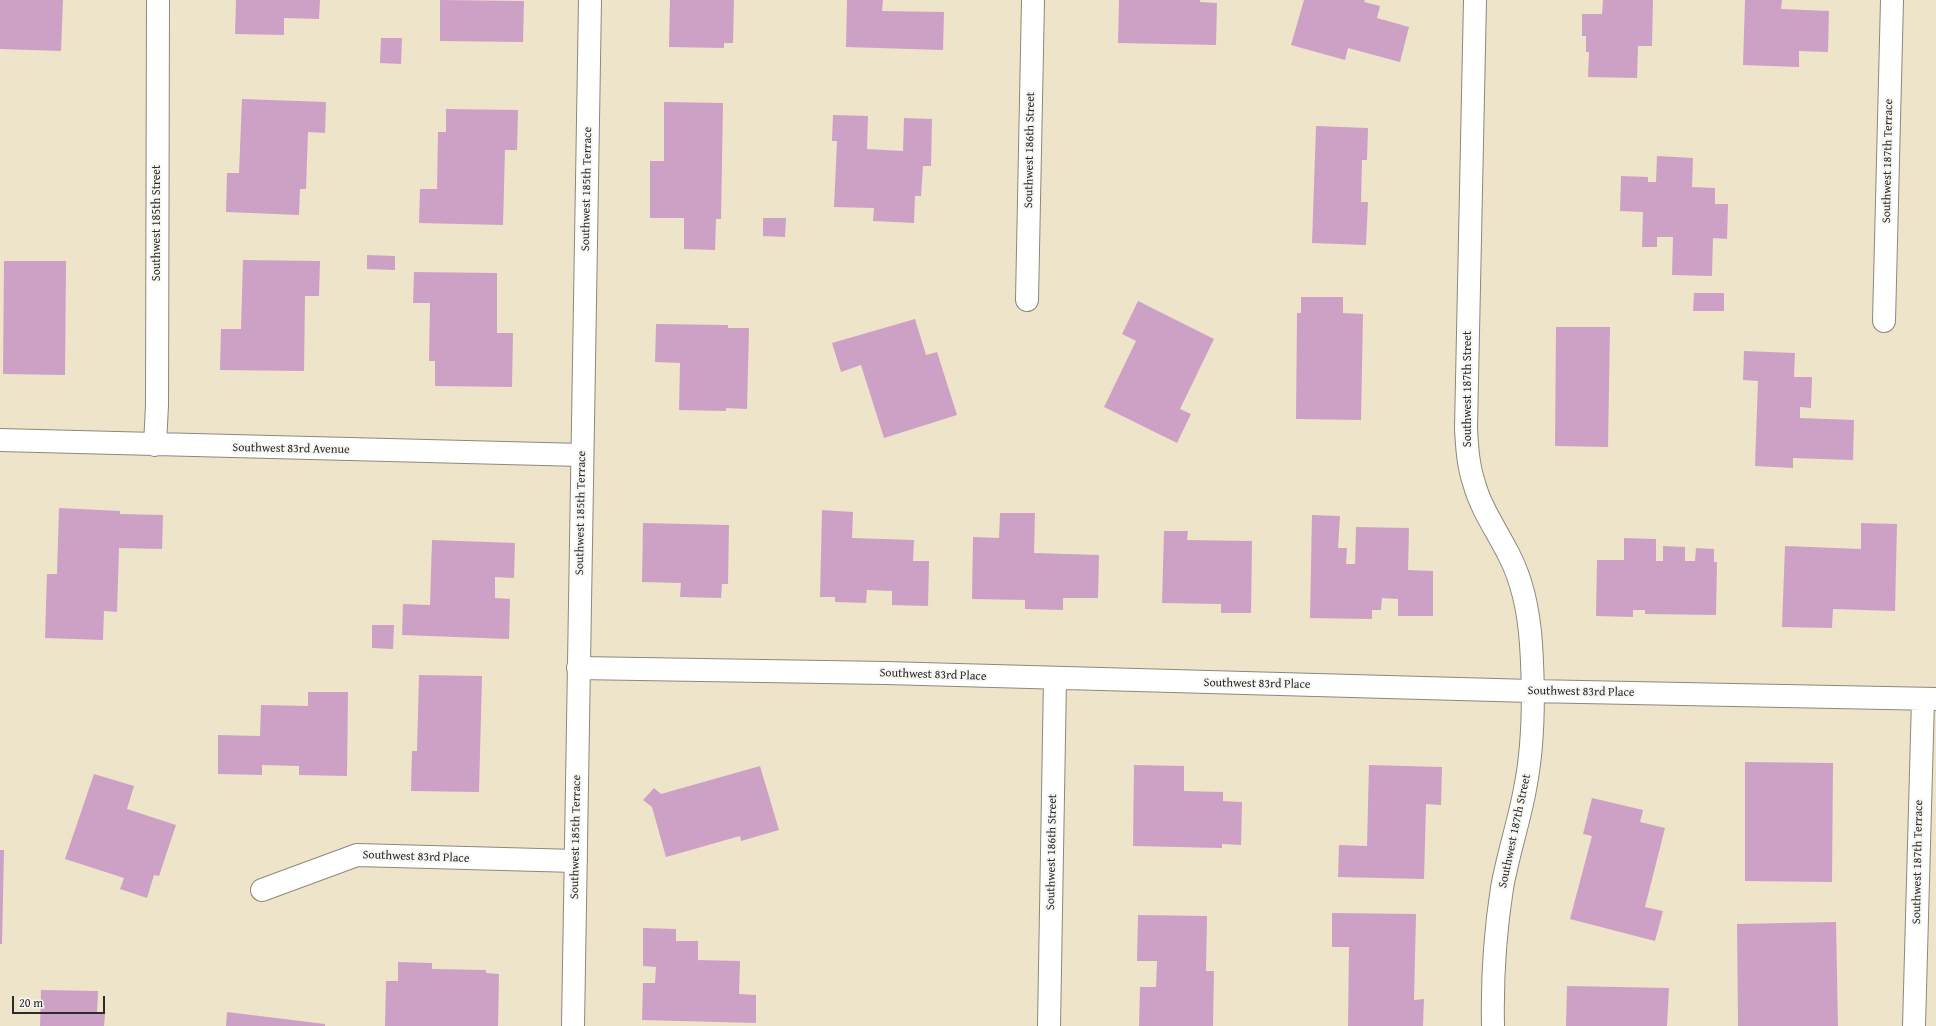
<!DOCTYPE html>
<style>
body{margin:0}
#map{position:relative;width:1936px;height:1026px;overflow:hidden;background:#eee4ca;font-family:"Gentium Book Plus",serif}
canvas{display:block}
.scale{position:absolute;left:12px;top:996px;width:93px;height:18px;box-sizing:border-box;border:2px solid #2b2b2b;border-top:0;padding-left:5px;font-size:12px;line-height:14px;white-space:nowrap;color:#2b2b2b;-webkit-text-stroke:3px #f6f6f2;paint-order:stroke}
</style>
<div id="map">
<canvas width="1936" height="1026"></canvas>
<div class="scale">20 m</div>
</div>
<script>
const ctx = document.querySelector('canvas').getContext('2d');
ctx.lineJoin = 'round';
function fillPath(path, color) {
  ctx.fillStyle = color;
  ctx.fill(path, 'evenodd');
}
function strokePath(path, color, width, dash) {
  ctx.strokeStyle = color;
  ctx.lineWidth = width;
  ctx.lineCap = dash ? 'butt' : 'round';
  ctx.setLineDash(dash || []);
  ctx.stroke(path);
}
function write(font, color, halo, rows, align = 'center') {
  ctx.font = font + ' "Gentium Book Plus",serif';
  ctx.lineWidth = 4;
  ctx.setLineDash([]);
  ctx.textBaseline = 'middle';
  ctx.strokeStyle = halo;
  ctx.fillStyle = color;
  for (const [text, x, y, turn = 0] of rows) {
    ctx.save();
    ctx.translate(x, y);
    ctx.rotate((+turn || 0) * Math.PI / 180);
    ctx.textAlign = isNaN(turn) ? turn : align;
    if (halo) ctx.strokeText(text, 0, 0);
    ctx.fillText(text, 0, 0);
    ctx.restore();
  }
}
fillPath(new Path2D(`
 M0,0H63L61,51L0,49Z
 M236,0H320L319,19L284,18V35L235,34Z
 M440,0L524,1L523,42L440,41Z
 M670,0H734L733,43H724V48L669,47Z
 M847,0H883L882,11L944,12L943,50L846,47Z
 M1119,0H1200V2L1217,3L1216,45L1118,43Z
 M1304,0H1365L1364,2L1380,6L1377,18L1409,27L1400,62L1348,48L1345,60L1291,45Z
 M1603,0H1653L1652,46H1638L1637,78L1588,77L1589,52H1586V36H1582V14H1602Z
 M1745,0H1782L1781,9L1829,11L1828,52L1799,51V67L1743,65Z
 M381,38H402L401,64L380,63Z
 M242,99L326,102L325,133L308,132L306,189H300L299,215L226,212L227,173H239Z
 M664,102L723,103L721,219H716L715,250L684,249V218H650V161H664Z
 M446,109L518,110L517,150H505L503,225L419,223L420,189H437L438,132H446Z
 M833,115L868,116L867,149L903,151L904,118L932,119L931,166H923L921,196H915L914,223L873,221L874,208L834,207L837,141H832Z
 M1316,126L1368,128L1367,160H1362L1361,202H1368L1366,245L1312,243Z
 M1657,156L1693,158L1692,187L1715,188V204H1728L1727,239L1713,238L1712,276L1672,275L1673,237H1657V247H1642L1643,212L1620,211L1621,176L1648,177V182H1656Z
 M763,218H786L785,237L763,236Z
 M367,255L395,256V270L367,269Z
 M243,260L320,261L319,296H305L304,371L220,370L221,329H241Z
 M4,261H66L65,375L3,374Z
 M414,272L497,273V333H513L512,387L435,386V361H429L430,303H413Z
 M1694,293H1724V311H1693Z
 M1301,297H1343V313L1363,314L1361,420L1296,419L1297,313H1301Z
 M1138,301L1214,339L1180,409L1191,414L1177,443L1104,407L1136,341L1122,334Z
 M915,319L926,355L937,352L957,415L884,438L861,365L841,372L832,343Z
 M656,324L728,325V328H749L747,409L726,408V411L679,410L680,363L655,362Z
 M1556,327H1610L1608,447L1555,446Z
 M1744,351L1795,353L1794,377H1812L1811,408L1800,407V418L1854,420L1853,460L1793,458V468L1755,466L1758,381L1743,380Z
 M59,508L120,511V514L163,515L162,549L119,548L117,612L104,611L103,640L45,638L47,574H57Z
 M822,510L853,512L852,538L914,540L913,561H929L928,606L892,605V591L867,590L866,603L835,602V597H820Z
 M1000,513H1035L1034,553L1099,555L1098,598H1063V610L1025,609V600L972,599L973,537L999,538Z
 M1312,515L1340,516L1338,548H1347L1346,564H1355L1356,527L1409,528L1408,570L1433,571V616H1398V599L1382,598L1381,610H1372V619L1310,618Z
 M643,523L729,525L728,584H722L721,598L680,597L681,583L642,582Z
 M1861,523L1897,524L1895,611L1833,609L1832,628L1782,627L1785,546L1861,549Z
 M1164,531H1188L1187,540L1252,541L1251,613H1221V604L1162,603Z
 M1624,538L1656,539V561H1663V546L1685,547V561H1695L1696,548L1714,549V562H1717L1716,615L1645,614V610H1633V617L1596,616L1597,560H1624Z
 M432,540L515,543L514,578L495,577V598L510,599L509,639L402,635L403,604L430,605Z
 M372,625H394L393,649L372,648Z
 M419,675L482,676L479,792L411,791L412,751H417Z
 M308,692H348L347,776L299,775V766L262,765V775L218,774V735L260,736L261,705L308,706Z
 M1745,762L1833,763L1832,882L1745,881Z
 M1134,765L1184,766V791L1223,792V801L1242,802L1241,845L1222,844V848L1133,846Z
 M1369,765L1442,767L1441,805L1426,804L1424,879L1338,877L1339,845L1367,846Z
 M760,766L779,830L741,841L740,836L666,857L652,807L643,800L654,788L661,794Z
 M94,774L134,786L127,809L176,825L159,876L154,875L147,898L120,889L124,878L65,859Z
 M1592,798L1643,810L1640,822L1665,828L1645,907L1663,911L1655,941L1570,919L1592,836L1583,834Z
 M0,850H4L2,944H0Z
 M1332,913L1416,914L1414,1000L1424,999L1423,1026H1348L1349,947H1332Z
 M1138,915L1207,916L1206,971H1214L1213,1026H1139L1140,987H1156L1157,961H1137Z
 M1836,922L1838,1026H1738L1737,924Z
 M643,928L676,929V941H698V960L740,961L739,994L756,995V1023L642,1020L643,983H655L656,967L643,966Z
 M398,962L432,963V969L486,970V973L499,974L498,1026H385L386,981H398Z
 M1567,986L1669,988L1667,1026H1566Z
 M41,990L98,991L97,1014H105L104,1026H40Z
 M227,1012L325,1024V1026H226Z`), '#cda1c6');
const minor = new Path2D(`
 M1475,0L1466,428C1467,447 1468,465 1474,483C1481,509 1497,531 1509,555C1523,582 1529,614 1531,644C1534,690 1534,744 1525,789C1519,822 1508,854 1502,888C1495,933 1492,980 1493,1026
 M1027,300L1033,0
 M1884,321L1892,0
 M0,440L582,455
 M155,445L157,405L158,0
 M578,668L886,673L1531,691L1936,699
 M262,890L357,855L576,861
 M573,1026L590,0
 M1049,1026L1055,679
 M1914,1026L1923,699`);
strokePath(minor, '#8c887a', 24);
strokePath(minor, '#fff', 22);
write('12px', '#2b2b2b', '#f6f6f2', [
 ["Southwest 186th Street",1030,150,-89],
 ["Southwest 187th Terrace",1888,161,-89],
 ["Southwest 185th Terrace",587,189,-89],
 ["Southwest 185th Street",157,223,-90],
 ["Southwest 187th Street",1468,389,-90],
 ["Southwest 83rd Avenue",291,449,1],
 ["Southwest 185th Terrace",581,513,-89],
 ["Southwest 83rd Place",933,675,2],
 ["Southwest 83rd Place",1257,684,1],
 ["Southwest 83rd Place",1581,692,1],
 ["Southwest 187th Street",1515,831,-78],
 ["Southwest 185th Terrace",576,837,-89],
 ["Southwest 186th Street",1052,852,-89],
 ["Southwest 83rd Place",416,857,2],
 ["Southwest 187th Terrace",1918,862,-89]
]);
</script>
